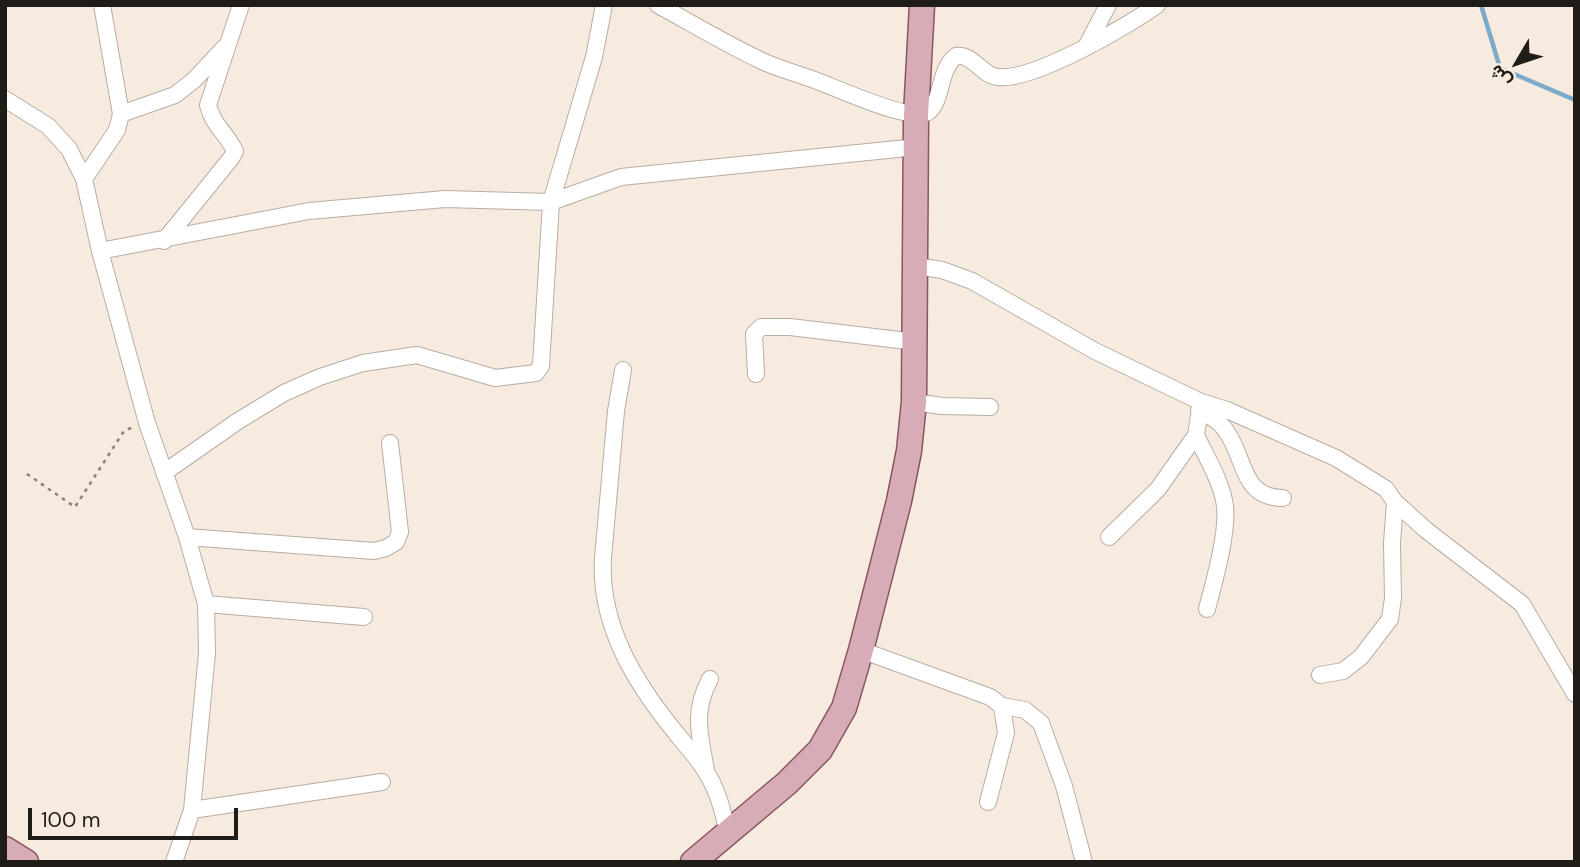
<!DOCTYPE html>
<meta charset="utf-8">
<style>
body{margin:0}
#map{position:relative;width:1580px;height:867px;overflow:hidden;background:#f7eadf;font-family:"DM Sans",Vazirmatn,sans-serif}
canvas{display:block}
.frame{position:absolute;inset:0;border:7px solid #201c18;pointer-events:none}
.north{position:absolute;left:1482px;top:28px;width:70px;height:70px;-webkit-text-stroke:5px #f7eadf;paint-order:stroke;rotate:231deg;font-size:19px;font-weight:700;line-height:28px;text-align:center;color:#201c18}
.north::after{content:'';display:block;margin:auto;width:24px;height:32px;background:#201c18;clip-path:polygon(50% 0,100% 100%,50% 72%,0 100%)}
.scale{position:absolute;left:28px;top:808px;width:210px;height:32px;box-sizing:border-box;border:4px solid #201c18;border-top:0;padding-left:9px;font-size:21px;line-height:24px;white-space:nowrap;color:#201c18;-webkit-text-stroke:5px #f7eadf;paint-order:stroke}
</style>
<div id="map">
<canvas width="1580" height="867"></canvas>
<div class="frame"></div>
<div class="north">ش</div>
<div class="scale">100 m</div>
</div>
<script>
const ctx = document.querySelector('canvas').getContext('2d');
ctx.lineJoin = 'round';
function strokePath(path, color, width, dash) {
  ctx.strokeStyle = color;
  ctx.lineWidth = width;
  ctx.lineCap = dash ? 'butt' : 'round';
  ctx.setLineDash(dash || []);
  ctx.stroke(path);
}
strokePath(new Path2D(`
 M1481,5L1500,68L1575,100`), '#7baaca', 4.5);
const minor = new Path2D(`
 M658,5C693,24 726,44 762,61C779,69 799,74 817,81C837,88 911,123 928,112C943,101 938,70 956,56C974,54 981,75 997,77C1032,82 1128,26 1157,5
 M1086,47L1108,5
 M5,99L48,126L69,149L84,179L100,251L147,423L187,537L206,604L207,653L192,810L174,862
 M121,114L175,95L194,80L225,47
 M84,179L117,130L121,114L102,5
 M164,241L232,157L235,151C227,134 212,124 208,105L241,5
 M100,251L309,211L445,199L551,202L621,177L917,147
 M916,266L942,270L972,281L1095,351L1201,402L1227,410L1336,458L1386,489L1395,502L1426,530L1522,604L1575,694
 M623,370L616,411L603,558C599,625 635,683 676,733C686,746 698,758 706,772C718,790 723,812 728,833
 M756,374L754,334L761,327H790L916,342
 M914,402L942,406L990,407
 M1199,411C1210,416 1220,421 1226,431C1246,458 1240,497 1283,498
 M1196,435C1206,457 1222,482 1225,506C1228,534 1214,582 1207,609
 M165,472L238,421L284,393L320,377L363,363L417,355L495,378L536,373L541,366L551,202L594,57L604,5
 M187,537L374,551L386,548L396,542L400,532L390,443
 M1109,537L1158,489L1196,435L1201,402
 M206,604L364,617
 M861,650L990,697L1002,706L1006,733L988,802
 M1320,675L1343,671L1361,657L1390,619L1393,598L1392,543L1395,502
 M1002,706L1025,710L1041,723L1064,786L1084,862
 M706,770C700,736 692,712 710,679
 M192,810L382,782`);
const primary = new Path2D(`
 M5,849L26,862
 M693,862L787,783L820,750L844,708L861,650L899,501L909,451L914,402L916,115L922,5`);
strokePath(minor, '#b9ada3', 18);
strokePath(primary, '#875660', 27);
strokePath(new Path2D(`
 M27,474L75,507L124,431L133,427`), '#888078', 2.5, [3.5, 5]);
strokePath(minor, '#fff', 16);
strokePath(primary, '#d8acb7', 24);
</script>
